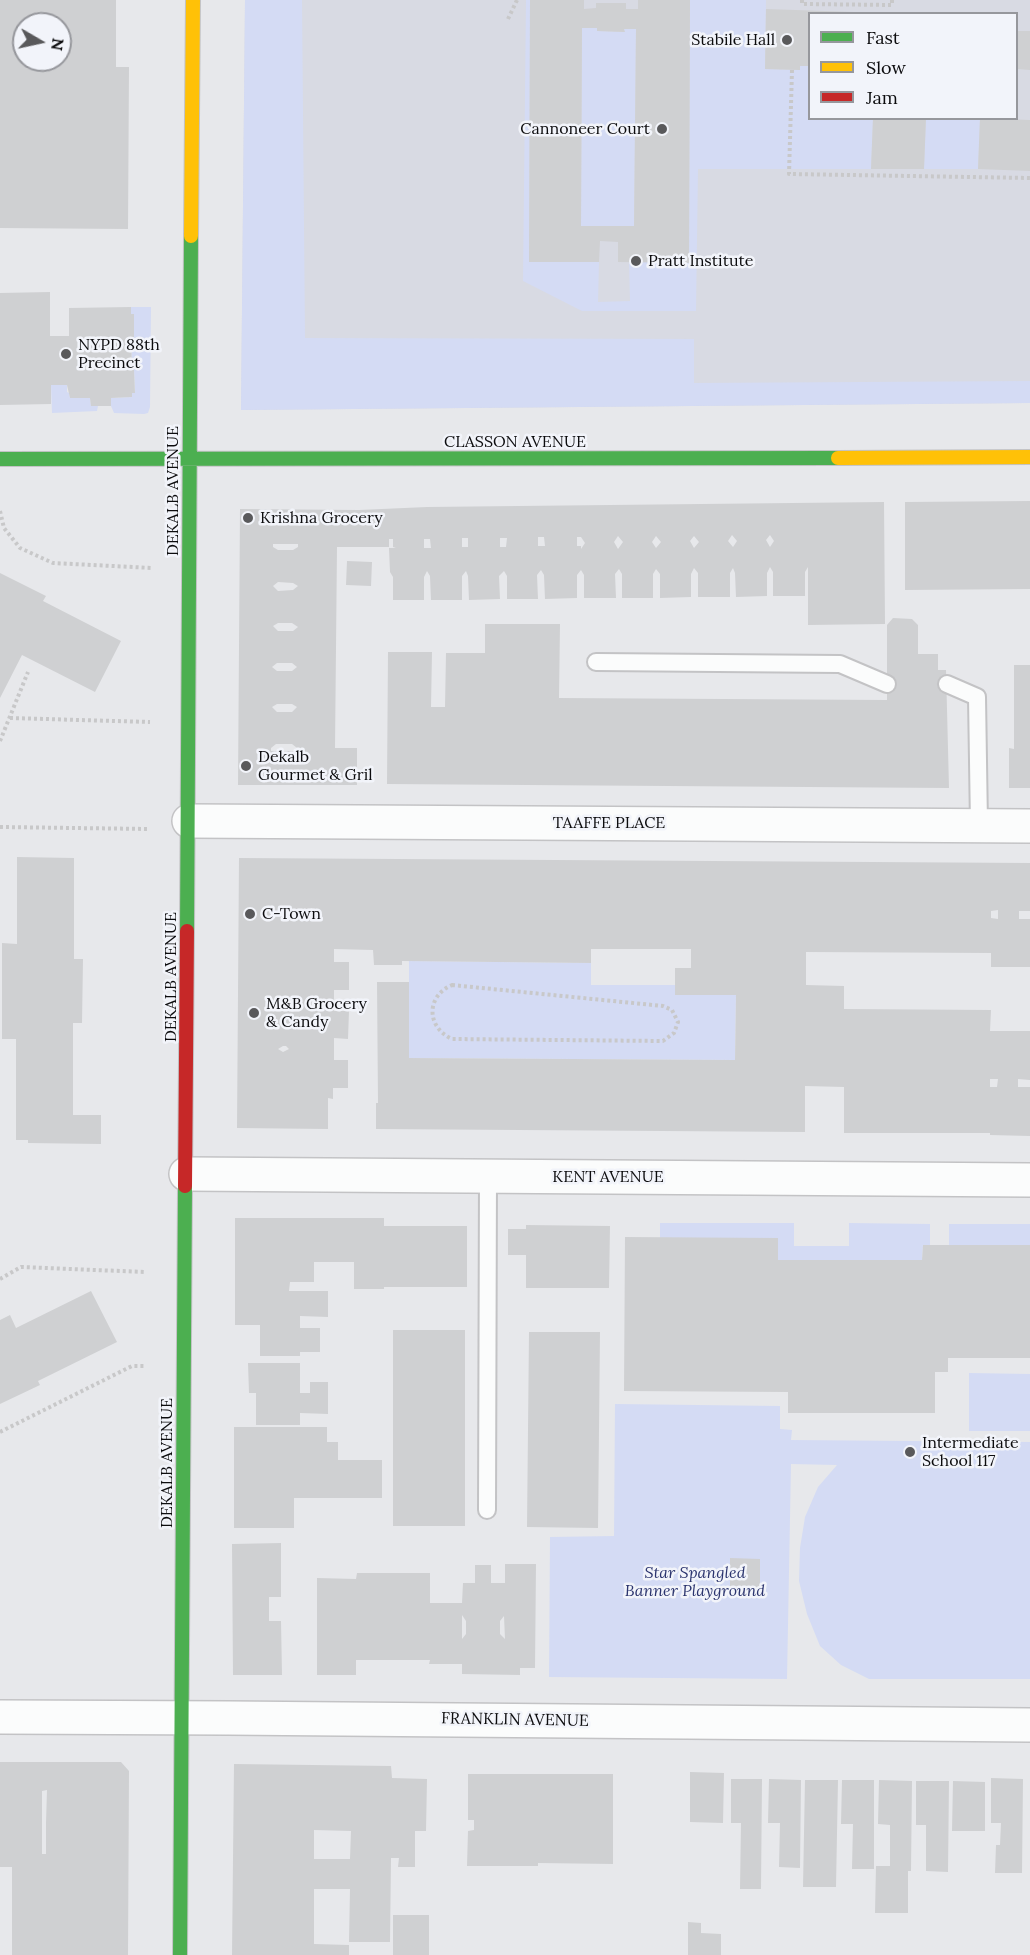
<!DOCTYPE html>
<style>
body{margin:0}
#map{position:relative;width:1030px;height:1955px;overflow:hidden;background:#e7e8eb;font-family:Lora,serif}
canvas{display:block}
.legend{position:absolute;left:808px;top:12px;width:210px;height:108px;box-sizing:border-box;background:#f2f4fa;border:2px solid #96979c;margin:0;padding:8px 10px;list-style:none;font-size:18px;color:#0c0c0e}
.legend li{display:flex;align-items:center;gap:12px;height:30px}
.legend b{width:30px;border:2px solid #96979c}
.north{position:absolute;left:12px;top:12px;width:60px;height:60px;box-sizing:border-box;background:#f2f4fa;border:2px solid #96979c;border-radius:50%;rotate:99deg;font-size:16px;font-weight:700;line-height:24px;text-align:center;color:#0c0c0e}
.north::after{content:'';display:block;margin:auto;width:21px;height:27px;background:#59595b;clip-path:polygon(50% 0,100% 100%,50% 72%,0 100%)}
</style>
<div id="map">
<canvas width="1030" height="1955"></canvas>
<ul class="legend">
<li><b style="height:8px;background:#4caf50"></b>Fast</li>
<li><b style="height:8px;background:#ffc107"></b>Slow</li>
<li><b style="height:8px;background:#c62828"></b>Jam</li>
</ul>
<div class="north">N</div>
</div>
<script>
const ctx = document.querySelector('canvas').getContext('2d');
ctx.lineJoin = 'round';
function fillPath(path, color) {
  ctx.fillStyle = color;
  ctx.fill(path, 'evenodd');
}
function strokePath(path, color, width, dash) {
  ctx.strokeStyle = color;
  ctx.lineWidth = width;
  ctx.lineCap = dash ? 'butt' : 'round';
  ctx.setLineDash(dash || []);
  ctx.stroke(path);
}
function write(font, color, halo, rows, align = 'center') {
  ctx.font = font + ' Lora,serif';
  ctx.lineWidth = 5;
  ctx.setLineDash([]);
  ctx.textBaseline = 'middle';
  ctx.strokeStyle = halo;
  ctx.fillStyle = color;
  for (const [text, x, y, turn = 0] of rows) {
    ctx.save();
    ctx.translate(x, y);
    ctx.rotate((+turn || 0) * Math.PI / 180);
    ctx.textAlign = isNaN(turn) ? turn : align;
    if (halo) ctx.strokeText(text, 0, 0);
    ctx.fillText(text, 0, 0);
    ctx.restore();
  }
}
fillPath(new Path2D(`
 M245,0H1030V403L241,410ZM810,14H1016V118H810Z`), '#d8dae3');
fillPath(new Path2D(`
 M245,0H302L305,338L694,339V383L1030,381V403L241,410Z
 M526,0H530L529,261L599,262L598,302L630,301L629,262H689L690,0H766L765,69L799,70L800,66H809L810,118L873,119L871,169H698L696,311H582L523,281Z
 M582,28H597L598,31L624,32V29H636L634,226H581Z
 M926,119H980L978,169H924Z
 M131,307H151L150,407L148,413L144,414L114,413L111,406V398L132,397V393H135L134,370H132L131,337H134V314H131Z
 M51,385H67V392L69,393L70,398H90L91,406H98L97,411L52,413Z
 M409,961L591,963V985H675L676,995H736L735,1060L409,1058Z
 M660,1223H794V1246H849V1223L930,1224V1245H923L922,1260H778V1238H660Z
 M949,1224H1030V1245H949Z
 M969,1373L1030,1374V1431H969Z
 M615,1404L780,1406V1429L792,1430L791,1440L1030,1442V1679H869L841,1665L820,1646L807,1614L799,1581L800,1548L805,1517L818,1487L837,1465L791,1464L787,1679L549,1677L550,1537L614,1536Z`), '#d4dbf4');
fillPath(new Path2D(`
 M0,0H116V67H129L128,229L0,228ZM24,24H60V60H24Z
 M530,0H584V9L596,8V3H626V9H638V0H690L689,263L618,262V242L600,241L599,262H529ZM582,28H597V31L625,32L624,29H636L634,226H581Z
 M766,9L854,12V14H810V66H800V70L765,69Z
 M1017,31H1030V70L1017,69Z
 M873,118H926L924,169H871Z
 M980,118L1030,120V171L978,169Z
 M50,292V336H69V308L131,307V314H134V337H131L132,370H134L135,393H132V397L111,398V406H91L90,398H70L67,385H51V404L0,405V293Z
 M1030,501V589L905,590V502Z
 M884,502L885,624L808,625V567L805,572V596H773V572L770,567L767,573V596L736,597L735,573L733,568L730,573V597H698V573L694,568L691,574V597L660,598V574L656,569L653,574V598H622V574L619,569L615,574L616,598H584V575L581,570L577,575V598L545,599L544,575L541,570L537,575L538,599H507V576L504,571L499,576L500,599L469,600L468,576L466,571L462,576V600H431L430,576L427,571L424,577V600H393V577L390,572L389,548H396L393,547V539H389V547H337L335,748H357V785H238L240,509L359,510L427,507ZM732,535L737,541L733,547L728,541ZM770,535L774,541L770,547L766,540ZM618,536L623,542L618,549L614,542ZM656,536L661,542L656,548L652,542ZM694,536L699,542L694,548L690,541ZM538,537H544L545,546H538ZM577,537H581L585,543L581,549V546H577ZM462,538H468V547H462ZM500,538H507L506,547H500ZM424,539H430L431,548H424ZM273,544H298V547L293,550H278L273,547ZM278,582L293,583L298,586L293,590L278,591L273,586ZM278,623H292L298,627L293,631H278L273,626ZM277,663H292L297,667L292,671H277L272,667ZM277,704H292L297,707L292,712H277L272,707ZM276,744H292L297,748V751H271V748Z
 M347,561L372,562L371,586L346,585Z
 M0,573L46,596L43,601L121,641L95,692L22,655L0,698Z
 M893,618L912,619L918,625V654H938V670H946L949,788L387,784L388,652H432L431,707H445L446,653H485V624H560L559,698L887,700V625Z
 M1014,665H1030V788H1009V748L1014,749Z
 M17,857L74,858V959H83L82,1023H73V1115H101V1144L28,1143V1140H16V1039H2V943L17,944Z
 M239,858L1030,863V911H1019V919H1030V967H991V953L806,952V985L844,986V1009L991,1010L990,1031H1030V1080L1018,1079V1087H1030V1136L990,1135V1133H844V1087L805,1086V1132L376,1129V1103H378L377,982H409V1058L735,1060L736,995H675V968H691V949H591V963L402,961V965H374L373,950L334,949V962H349V990H334V1011H349L348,1039L334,1038V1060H348V1088H333V1099L328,1098V1129L237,1128ZM998,910V919L991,918V911ZM282,996L290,1000L286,1004L279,1000ZM283,1046H286L289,1049L283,1052L278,1049ZM990,1079H998L997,1087H990Z
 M235,1218H384V1226H467V1287H384V1289H354V1262H314V1282H290L289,1291H328V1317L300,1316V1328H320V1352H300V1356H260V1325H235Z
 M526,1225L610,1226L609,1288H526V1255H508V1229H526Z
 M625,1237L778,1238V1260H922L923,1245H1030V1358H948V1372H935V1413H788V1392L624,1391Z
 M91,1291L117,1342L38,1381L40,1385L0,1404V1320L10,1315L16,1328Z
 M393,1330H465V1526H393Z
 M529,1332H600L598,1528L527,1527Z
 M248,1363H300V1393H310V1382H328V1414L300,1413V1425H256V1393H249Z
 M234,1427H327V1442H338V1460H382V1498H294V1528H234Z
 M281,1543V1597H269V1621H281L282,1675H233L232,1544Z
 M730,1558L760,1559V1589H730Z
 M505,1564H536L535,1668H520V1675L462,1674V1664H429L430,1660H356V1675H317V1578L356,1579L357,1573H430V1603H462L463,1583H475V1565H491V1583H505ZM462,1615L466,1621V1634L462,1639ZM504,1616L505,1639L500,1634V1621Z
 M0,1762H121L129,1771L128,1955H12V1867H0ZM47,1790L46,1823V1854H42V1791Z
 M234,1764L391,1766L392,1778L427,1779L426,1831H415V1867H398L399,1858H391L390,1942H349L350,1889H314V1944L349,1945V1955H232ZM314,1830L351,1831L350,1859H314Z
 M690,1772L724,1773L723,1823L690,1822Z
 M468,1774H613V1864L538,1863V1866H467L468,1831L474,1830V1820H468Z
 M991,1778L1023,1779L1022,1873H995L996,1845H1000L1001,1823H991Z
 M731,1779H762L761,1889H740L741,1823H731Z
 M769,1779L801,1780L800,1868L779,1867L780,1823H768Z
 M805,1780H838L836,1887H803Z
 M842,1780H874V1869H852L853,1824H841Z
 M879,1780L912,1781L911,1871H908V1913H875L876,1866H890V1825L878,1824Z
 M916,1781H949L948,1872L926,1871V1825H916Z
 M953,1781L985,1782V1831H952Z
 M393,1915H429V1955H393Z
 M688,1922L701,1923V1933L721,1934V1955H688Z`), '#cfd0d2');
const lane = new Path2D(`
 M596,662L840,664L887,684
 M947,684L977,697L979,825
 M487,1510L488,1176`);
const street = new Path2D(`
 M189,821L1030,826
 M186,1174L1030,1180
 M0,1717L228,1718L1030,1725`);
const fast = new Path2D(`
 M0,459L838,458
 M187,931L191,236
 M180,1955L185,1186`);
const slow = new Path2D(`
 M191,236L193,0
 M838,458L1030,457`);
const jam = new Path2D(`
 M185,1186L187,931`);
strokePath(lane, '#c3c3c5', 20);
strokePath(street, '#c3c3c5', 36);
strokePath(fast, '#c3c3c5', 16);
strokePath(slow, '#c3c3c5', 16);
strokePath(jam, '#c3c3c5', 16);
strokePath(new Path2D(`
 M802,0V4L892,5V0
 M508,19L517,0
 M792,70L789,174L1030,178
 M0,511L4,528L20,548L53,563L152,568
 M10,718L150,722
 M0,741L28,672
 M0,827L149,829
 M452,985L663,1006L672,1010L678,1022L674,1033L663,1041L452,1039C426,1027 426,996 452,985Z
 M0,1279L21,1267L145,1272
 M0,1432L132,1366H144`), '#c8c8c9', 4, [3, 3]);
strokePath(lane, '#fbfcfc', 16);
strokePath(street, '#fbfcfc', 33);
strokePath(fast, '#4caf50', 14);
strokePath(slow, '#ffc107', 14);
strokePath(jam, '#c62828', 14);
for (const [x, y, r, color] of [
 [787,40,6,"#59595b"],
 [662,129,6,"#59595b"],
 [636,261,6,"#59595b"],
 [66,354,6,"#59595b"],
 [248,518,6,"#59595b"],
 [246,766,6,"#59595b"],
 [250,914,6,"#59595b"],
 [254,1013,6,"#59595b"],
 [910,1452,6,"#59595b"]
]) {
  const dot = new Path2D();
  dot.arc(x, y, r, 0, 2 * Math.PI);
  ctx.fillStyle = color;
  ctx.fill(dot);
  strokePath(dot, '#f2f4fa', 2);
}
write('16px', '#0c0c0e', '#f2f4fa', [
 ["Stabile Hall",775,40,"right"],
 ["Cannoneer Court",650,129,"right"],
 ["Pratt Institute",648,261],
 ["NYPD 88th",78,345],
 ["Precinct",78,363],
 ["Krishna Grocery",260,518],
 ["Dekalb",258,757],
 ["Gourmet & Gril",258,775],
 ["C-Town",262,914],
 ["M&B Grocery",266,1004],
 ["& Candy",266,1022],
 ["Intermediate",922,1443],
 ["School 117",922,1461]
], 'left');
write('16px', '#0c0c0e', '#f2f4fa', [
 ["CLASSON AVENUE",515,442],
 ["DEKALB AVENUE",173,491,-90],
 ["TAAFFE PLACE",609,823],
 ["DEKALB AVENUE",171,977,-90],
 ["KENT AVENUE",608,1177],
 ["DEKALB AVENUE",167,1463,-90],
 ["FRANKLIN AVENUE",515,1720,1]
]);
write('italic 16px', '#2b346e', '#f2f4fa', [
 ["Star Spangled",695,1573],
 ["Banner Playground",695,1591]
]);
</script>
